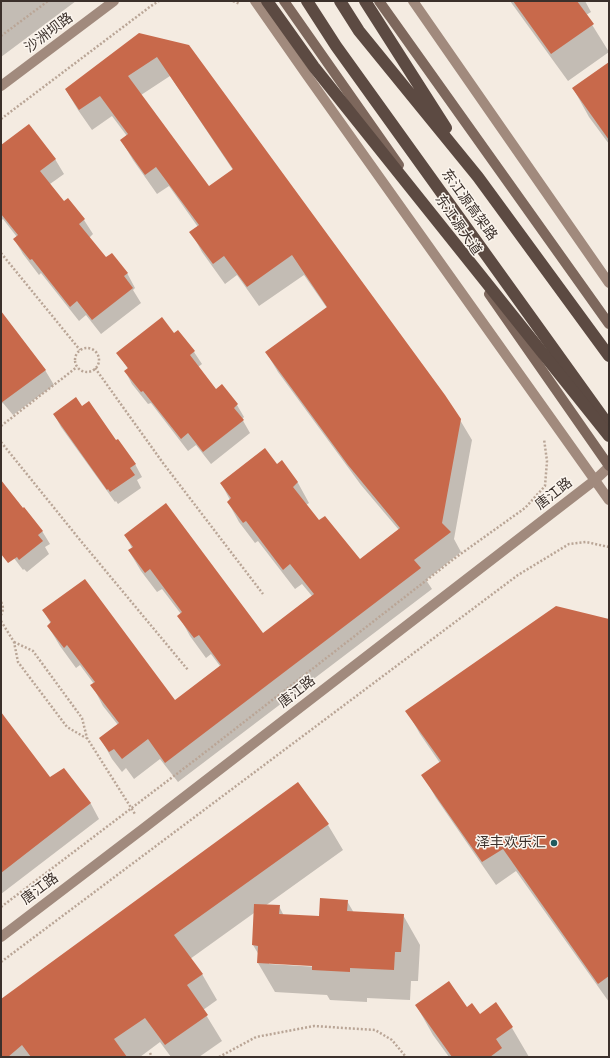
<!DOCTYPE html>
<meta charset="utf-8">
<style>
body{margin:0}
#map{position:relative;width:610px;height:1058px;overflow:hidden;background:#f4ebe1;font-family:"Fira Sans Condensed",sans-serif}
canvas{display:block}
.frame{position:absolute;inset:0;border:2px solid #3b302b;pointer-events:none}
</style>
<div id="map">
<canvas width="610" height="1058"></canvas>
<div class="frame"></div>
</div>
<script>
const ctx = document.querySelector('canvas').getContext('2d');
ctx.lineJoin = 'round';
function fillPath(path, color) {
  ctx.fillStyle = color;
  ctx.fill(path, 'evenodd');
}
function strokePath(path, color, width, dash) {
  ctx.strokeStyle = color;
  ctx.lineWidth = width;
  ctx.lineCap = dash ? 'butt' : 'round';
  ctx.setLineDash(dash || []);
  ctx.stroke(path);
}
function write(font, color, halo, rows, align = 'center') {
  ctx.font = font + ' "Fira Sans Condensed","Noto Sans SC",sans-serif';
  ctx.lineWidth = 3;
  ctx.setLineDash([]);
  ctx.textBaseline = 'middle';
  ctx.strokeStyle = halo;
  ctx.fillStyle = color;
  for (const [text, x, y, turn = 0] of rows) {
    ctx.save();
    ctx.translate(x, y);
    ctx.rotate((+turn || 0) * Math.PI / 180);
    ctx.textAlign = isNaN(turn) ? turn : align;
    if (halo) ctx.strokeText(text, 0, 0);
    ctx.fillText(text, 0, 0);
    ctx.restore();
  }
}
fillPath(new Path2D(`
 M1,1H76L1,57Z
 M510,1H585L591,12L586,15L609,52L568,81Z
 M139,34L460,420L472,440L454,539L461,552L426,580L432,589L178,782L160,759L134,779L126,768L122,772L112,759L101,739L118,725L103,706L92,685L94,684L80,665L76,668L60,646L48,626L51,624L43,610L175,701L220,666L211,654L206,658L190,636L179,616L181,614L162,589L157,592L141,571L129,551L132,548L125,535L263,634L312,596L302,584L295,589L258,541L255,543L239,522L228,502L230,500L221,483L277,465L281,462L298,483L309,503L306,505L319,522L360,560L399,530L361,485L278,372L266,352L327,308L304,275L259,306L237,275L225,284L202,252L191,232L198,227L169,186L157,194L133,160L121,140L127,136L112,116L92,130L78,110L66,90ZM170,76L233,170L208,188L141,95Z
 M609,63V144L589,117L573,88Z
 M1,146L55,159L64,174L50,184L64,202L68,199L84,220L93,234L89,238L106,259L127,273L135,288L133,290L141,303L101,334L86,315L79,321L41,273L39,275L23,254L14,239L17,237L3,219L1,221Z
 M1,312L45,370L54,385L13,415L3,403L1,404Z
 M178,331L194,352L202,364L198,367L216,391L222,386L237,405L244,417L242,419L250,433L211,464L196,445L188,451L151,403L148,404L132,384L125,371L128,369L118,353L174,334Z
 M82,408L116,442L135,464L142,477L137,480L141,488L118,504L116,501L115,502L61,427L54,414Z
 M1,482L42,531L50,544L45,547L49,554L27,572L24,569L23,570L1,541Z
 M609,620V1002L516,871L496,885L436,798L423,775L440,763L420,734L407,711Z
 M1,712L8,724L50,779L63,769L91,804L99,819L1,894Z
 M298,783L328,825L343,850L265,906H279L284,916L320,917L347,901L354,913L403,915L420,945L418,981H411L410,1000L367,998V1002L330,1000L327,995L275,992L258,963L259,955L253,945L254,913L190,959L202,974L217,1000L203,1010L222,1041L199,1057H171L160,1042L140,1057H1V1000ZM269,962L317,965V967L269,964Z
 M496,1004L512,1028L529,1057H449L433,1035L416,1005L466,1008L480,1015Z`), '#0003');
fillPath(new Path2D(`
 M513,1H577L594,24L551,54Z
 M139,33L189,45L445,395L461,419L442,523L451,532L414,560L421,568L165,763L148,739L122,759L114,749L109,752L99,738L119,723L90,685L95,682L67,645L64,648L47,626L51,622L42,610L85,579L175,700L221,665L199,635L194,638L177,616L182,612L150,569L145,573L128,550L133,547L124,535L166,503L263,633L314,594L290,564L283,570L246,521L243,523L227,502L231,498L220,483L265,448L277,464L282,460L298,482L293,487L319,520L325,516L360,559L400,528L348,465L265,352L327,307L292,255L247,287L224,256L213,264L189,232L199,225L156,167L145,175L120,140L128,134L100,96L79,110L65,89ZM157,57L233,169L209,186L128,76Z
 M609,62V140L572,88Z
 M29,124L56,159L40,171L64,201L68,198L85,219L79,224L106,257L112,253L128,273L124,276L133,288L92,320L77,301L70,307L32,259L30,260L13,239L18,235L1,214V145Z
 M1,311L46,370L1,403Z
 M162,317L174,333L178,330L195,351L190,355L216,389L222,384L238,404L234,408L244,420L203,452L188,433L181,439L143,391L141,392L124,371L128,368L116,353Z
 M76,397L82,406L89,401L116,440L118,439L136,464L130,468L135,475L110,492L108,489L107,490L53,414Z
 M1,480L23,508L24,507L43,531L38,535L43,541L19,560L17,557L8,563L1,554Z
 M556,606L609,619V976L598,984L503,849L482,862L421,775L441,761L405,711Z
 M1,712L50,777L64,768L91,803L1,873Z
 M298,782L329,824L174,935L203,974L187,985L208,1015L165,1045L145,1018L114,1039L127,1057H31L22,1045L8,1057H1V999Z
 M320,898L348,900L347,911L404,914L401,952H395L394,970L350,968V972L312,970V966L257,963L258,946L252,945L254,904L280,905L279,914L319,916Z
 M449,981L467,1007L472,1003L480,1014L496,1002L513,1027L496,1039L502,1048L490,1057H452L415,1005Z`), '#c8694b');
strokePath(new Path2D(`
 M233,1L240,4
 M1,36L48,1
 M1,119L151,6L159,1
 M1,253L80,350
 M75 360a12 12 0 1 1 24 0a12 12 0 1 1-24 0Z
 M95,368L163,463L263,594
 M1,426L77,367
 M1,442L80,540L188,670
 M1,602C4,607 3,611 1,615
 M1,621L14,642L18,662L67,727L86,738
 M14,642L33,651L82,718L87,738L135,814
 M1,907L199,757L455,558L525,508L545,486L547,461L544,439
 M1,962L518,575L569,544L586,542L609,547
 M150,1053L152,1057
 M219,1057L256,1037L314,1026L375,1030L392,1040L406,1057`), '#b9a596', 2.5, [2, 2]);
strokePath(new Path2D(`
 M255,1L306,74L609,500
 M413,1L609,283
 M1,86L114,1
 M1,937L144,828L595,480L609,467`), '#a18a7d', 10);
strokePath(new Path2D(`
 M284,1L399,165
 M379,1L609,324
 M489,294L609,466`), '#7d675c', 10);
strokePath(new Path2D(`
 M307,1L336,46L609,426
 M340,1L359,31L478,177L609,356
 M365,1L446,128`), '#5c4a42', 12);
strokePath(new Path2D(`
 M267,1L314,67L609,436`), '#5c4a42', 12);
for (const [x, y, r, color] of [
 [554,843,4,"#1f5a5e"]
]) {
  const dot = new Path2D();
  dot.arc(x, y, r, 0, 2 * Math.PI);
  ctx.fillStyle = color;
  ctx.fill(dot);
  strokePath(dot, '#fbf5ee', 1.5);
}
write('14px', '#3b302b', '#fbf5ee', [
 ["沙洲坝路",49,33,-37],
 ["东江源高架路",469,205,54],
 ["东江源大道",458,225,55],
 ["唐江路",554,494,-38],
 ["唐江路",297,692,-38],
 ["唐江路",40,889,-37]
]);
write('14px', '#3b302b', '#fbf5ee', [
 ["泽丰欢乐汇",546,843]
], 'right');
</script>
